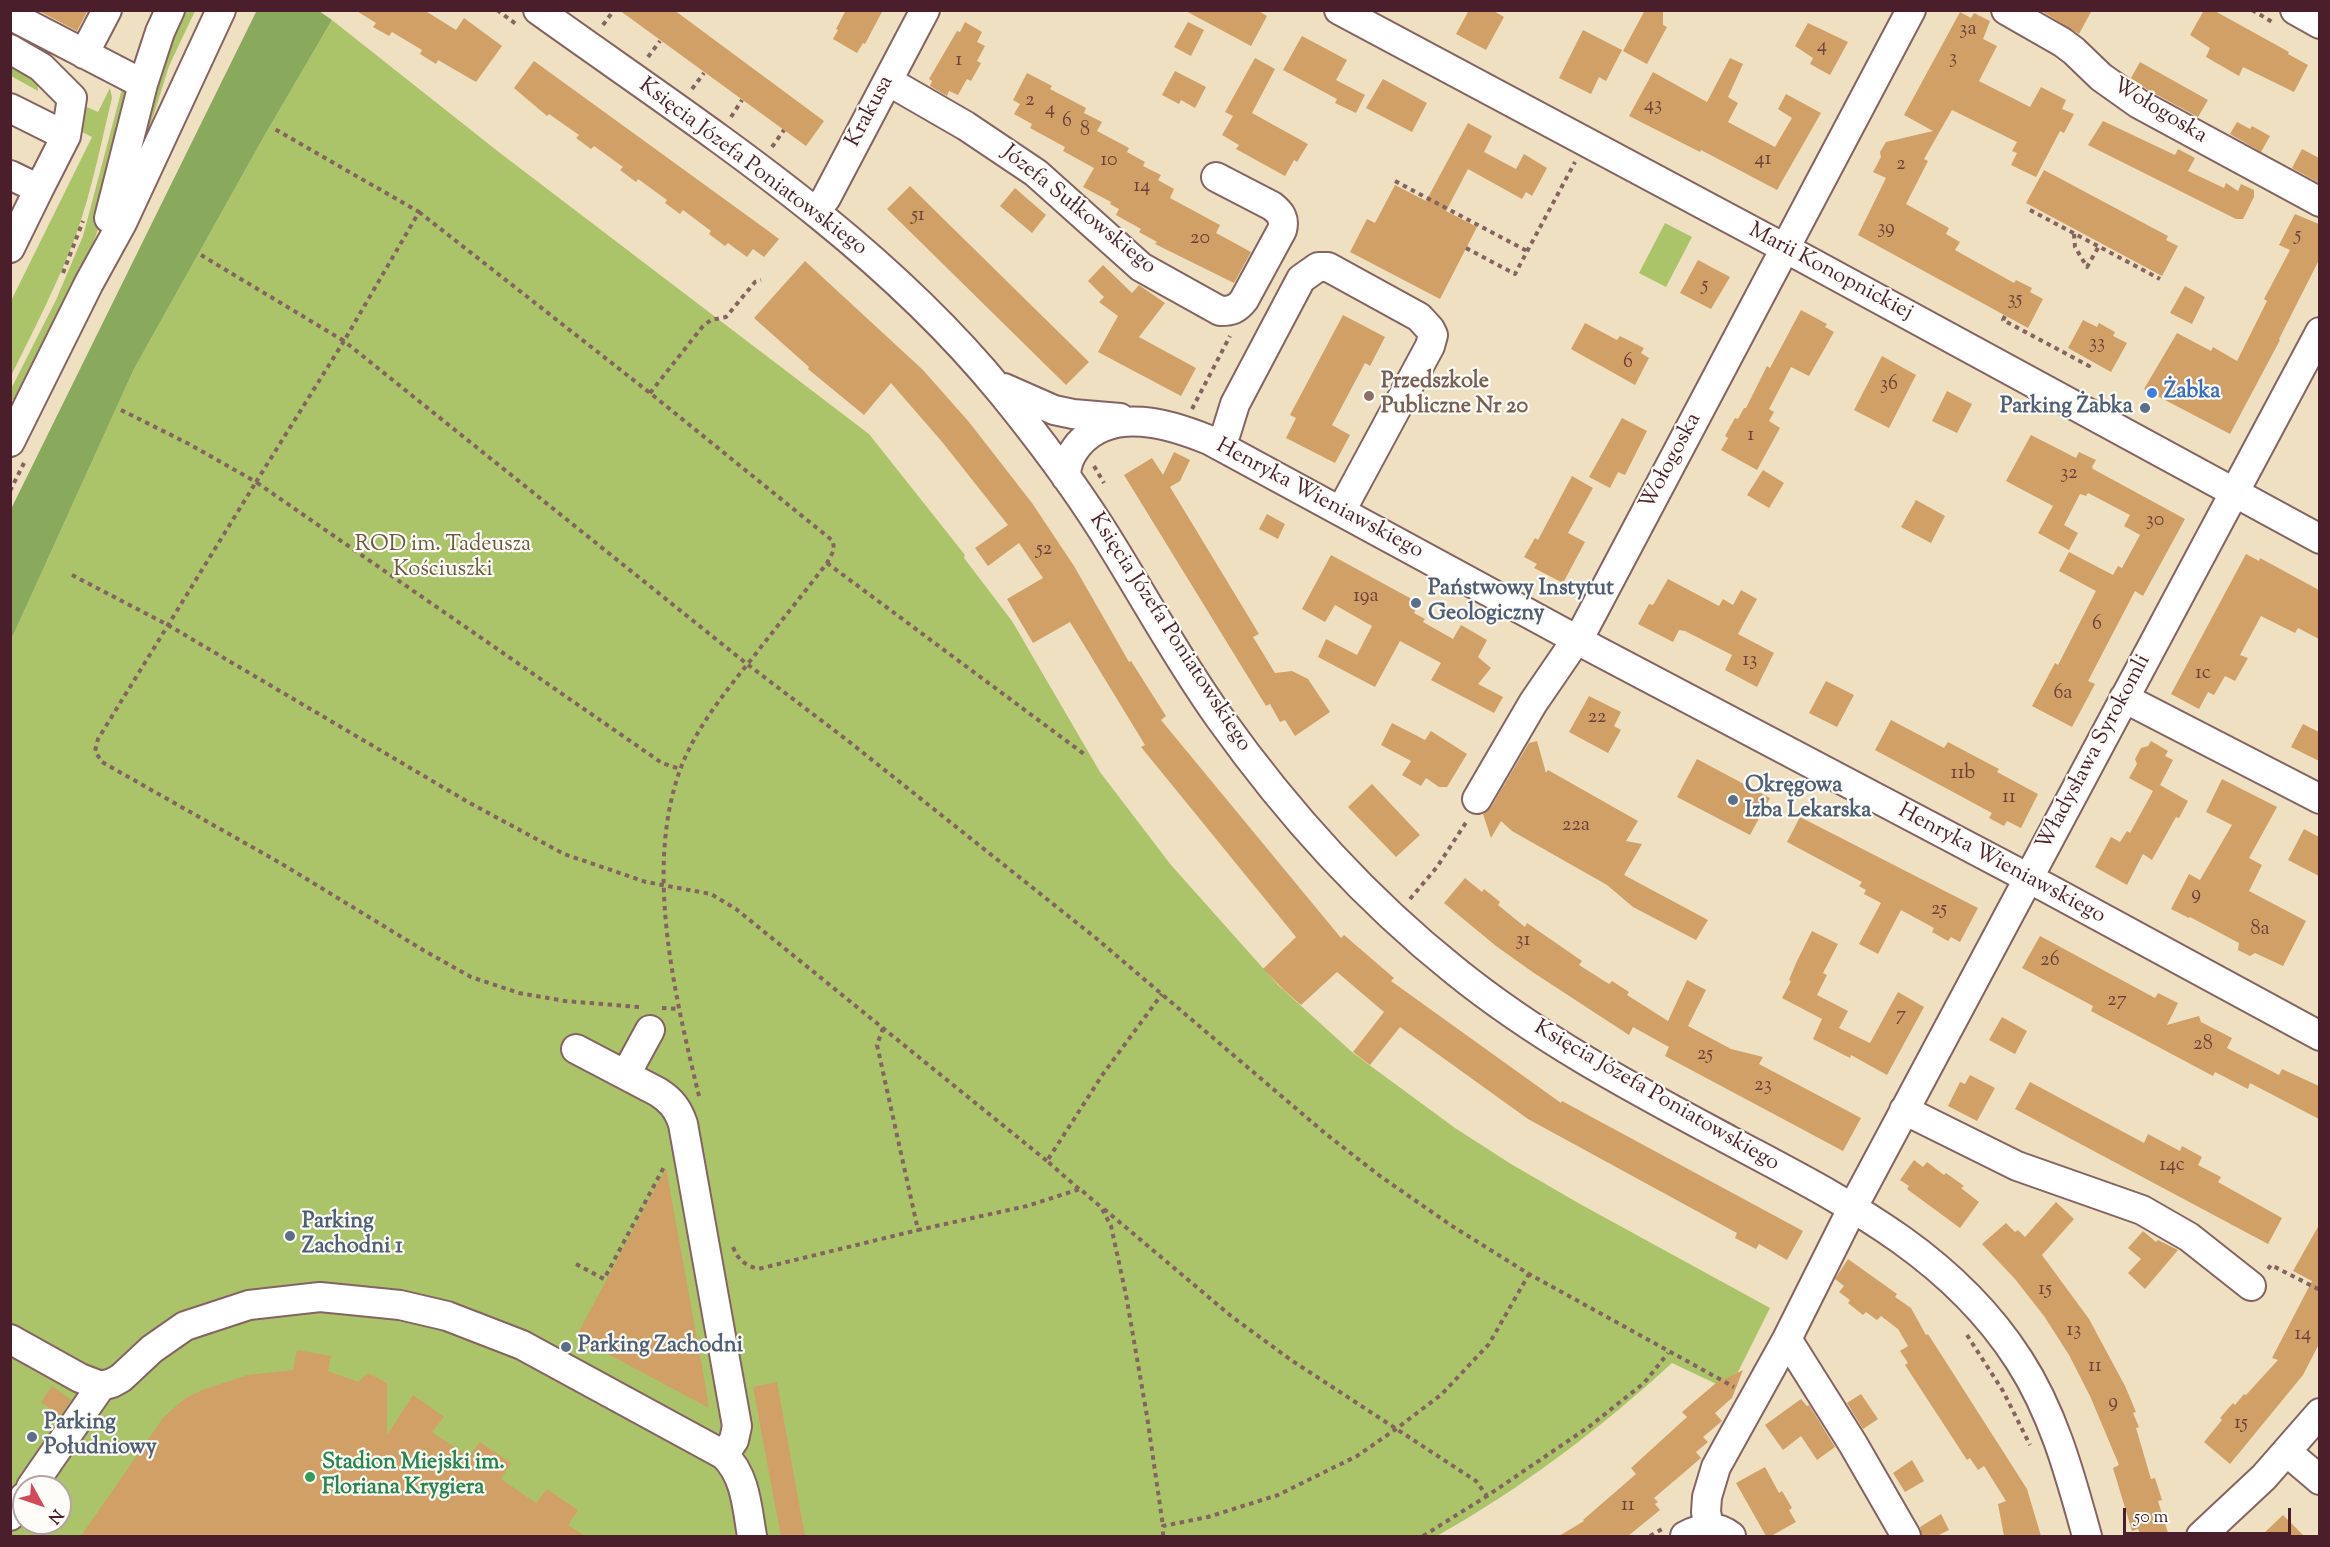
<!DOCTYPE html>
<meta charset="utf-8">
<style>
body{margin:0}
#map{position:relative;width:2330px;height:1547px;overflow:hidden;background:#efe0c1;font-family:"Sorts Mill Goudy",serif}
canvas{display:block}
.frame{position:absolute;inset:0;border:12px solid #4a1f2b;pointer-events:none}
.north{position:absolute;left:12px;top:1475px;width:60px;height:60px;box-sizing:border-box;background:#fdfcf7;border:2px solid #b5a4a5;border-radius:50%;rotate:130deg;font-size:16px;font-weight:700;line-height:24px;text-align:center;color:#4a1f2b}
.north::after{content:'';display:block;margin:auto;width:21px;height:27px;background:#d1495b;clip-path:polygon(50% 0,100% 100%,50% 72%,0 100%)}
.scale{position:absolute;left:2123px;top:1508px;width:168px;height:27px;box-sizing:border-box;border:3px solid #4a1f2b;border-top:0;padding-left:8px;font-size:18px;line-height:21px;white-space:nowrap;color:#4a1f2b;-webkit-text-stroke:4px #fdfcf7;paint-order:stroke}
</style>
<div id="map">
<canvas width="2330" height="1547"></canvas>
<div class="frame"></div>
<div class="north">N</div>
<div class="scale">50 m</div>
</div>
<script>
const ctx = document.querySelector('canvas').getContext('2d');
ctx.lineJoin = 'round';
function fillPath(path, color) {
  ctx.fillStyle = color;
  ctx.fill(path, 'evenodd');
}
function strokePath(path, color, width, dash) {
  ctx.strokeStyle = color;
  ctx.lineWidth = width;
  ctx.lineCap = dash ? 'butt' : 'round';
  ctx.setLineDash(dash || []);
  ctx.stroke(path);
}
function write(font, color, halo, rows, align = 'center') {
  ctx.font = font + ' "Sorts Mill Goudy",serif';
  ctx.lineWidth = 4.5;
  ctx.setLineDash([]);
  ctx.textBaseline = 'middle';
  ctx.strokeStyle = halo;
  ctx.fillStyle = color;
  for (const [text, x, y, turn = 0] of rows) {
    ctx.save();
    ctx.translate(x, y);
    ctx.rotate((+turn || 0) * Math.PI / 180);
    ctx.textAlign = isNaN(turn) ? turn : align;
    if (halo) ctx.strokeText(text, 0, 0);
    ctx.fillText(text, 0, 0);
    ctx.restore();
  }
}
fillPath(new Path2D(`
 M183,11H195L169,66L144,146L131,160L149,86Z
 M332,20L500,153L869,434L965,555L964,558L1012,621L1100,772L1171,865L1278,985L1353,1053L1455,1128L1511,1164L1580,1204L1770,1308L1729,1390L1672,1363C1600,1429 1522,1488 1437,1536H11V640L134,369L266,133ZM24,1487H60V1523H24Z
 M10,60L37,82L38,91L11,76Z
 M123,85L127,89C119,132 113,177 101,219C83,282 47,339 17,397L11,401L10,391L56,300L83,236Z
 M110,88L112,98C101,143 92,190 76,235C58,283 34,329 11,376V301L92,137L76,129L87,107L98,112Z
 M1665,223L1692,237L1666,287L1639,273Z`), '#acc469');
fillPath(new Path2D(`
 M257,10L319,11L332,20L266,133L134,369L11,640V509Z`), '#89aa5d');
fillPath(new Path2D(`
 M37,10H88L77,31Z
 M355,10H424L456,30L464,18L502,46L476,82L438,60L436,64L420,54L422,50L392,32L389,36L373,27L376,23Z
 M619,10H674L824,121L806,146Z
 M846,10H883L865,44L863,43L857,53L833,39L838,30L836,29Z
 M1184,10H1257L1267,16L1251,46Z
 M1469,10H1492L1504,17L1486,50L1456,34Z
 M1645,10H1663V25L1667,27L1647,64L1623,51Z
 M2040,10H2092L2079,34Z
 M2204,10H2213L2289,52L2288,54L2308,65L2294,92L2243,67L2239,76L2206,57L2210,48L2190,35Z
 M1960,12L1971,18L1974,13L1990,21L1983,39L1997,46L1979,81L2030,107L2041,87L2066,100L2062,109L2074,114L2064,133L2060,131L2036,177L2011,165L2017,153L2012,151L2017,142L1952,110L1924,159L1928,161L1906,204L1949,228L1946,234L1960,242L1955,250L2014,283L2016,280L2032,288L2030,292L2043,299L2028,328L1858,235L1886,178L1873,172L1881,157L1880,152L1886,142L1933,131L1904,115Z
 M965,22L982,32L977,42L985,46L977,61L981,63L971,81L967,79L958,95L949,91L947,96L930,86L932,81L929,79L957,31L960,32Z
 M1188,22L1204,30L1191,56L1174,47Z
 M1808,23L1848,42L1830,75L1810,64L1813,58L1795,46Z
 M1583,30L1622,50L1606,81L1599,77L1591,94L1559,78Z
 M1302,36L1347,60L1336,80L1365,95L1356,113L1335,103L1337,99L1283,70Z
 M1255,58L1275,69L1252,113L1308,144L1297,162L1294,160L1285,176L1236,149L1239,145L1222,135L1233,116L1225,112Z
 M1730,58L1743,64L1728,97L1738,103L1728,122L1775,147L1792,118L1778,109L1786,94L1821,113L1777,190L1701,150L1700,152L1629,116L1653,72L1707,102Z
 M534,61L767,230L779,239L764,257L753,249L747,257L728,243L725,246L709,234L711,231L683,210L680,214L665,203L667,200L638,179L636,182L620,170L623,167L594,146L591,149L576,138L579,135L549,114L547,116L514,88Z
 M2140,62L2208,100L2198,117L2148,90L2131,78Z
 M1175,71L1206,87L1195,108L1181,100L1179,104L1162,95Z
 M1027,73L1052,86L1050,89L1086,108L1084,113L1102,122L1097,131L1129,148L1127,152L1145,162L1143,166L1161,175L1158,180L1174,189L1170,198L1220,225L1216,233L1251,252L1234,283L1155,244L1157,242L1139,232L1141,229L1116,215L1119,209L1110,204L1111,202L1083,187L1094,168L1063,151L1065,147L1030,128L1032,124L1014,114L1020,104L1013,100Z
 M1383,79L1427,103L1412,132L1366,108Z
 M2103,121L2175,155L2178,149L2195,158L2188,171L2224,188L2226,183L2238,191L2241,184L2254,190V197L2243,219H2236L2088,145Z
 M2237,122L2250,129L2252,126L2270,136L2261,152L2230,134Z
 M1468,123L1492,136L1484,152L1516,169L1524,154L1547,168L1532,196L1526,192L1522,199L1468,169L1446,211L1477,227L1440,299L1350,252L1367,219L1375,223L1395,185L1426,201Z
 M2302,149L2319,158V183L2292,168Z
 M2044,170L2168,236L2166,240L2178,246L2162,276L2026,203Z
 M910,186L1089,362L1066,385L887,209Z
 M1015,188L1046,215L1032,233L1000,206Z
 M2295,214L2319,224V260L2279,339L2280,340L2230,434L2144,389L2177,333L2211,351L2213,347L2237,361L2267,301L2264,299L2290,250L2279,245Z
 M1698,260L1730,277L1711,309L1680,293Z
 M805,261L923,370L969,422L1032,503L1074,566L1129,662L1131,661L1166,716L1161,720L1341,938L1344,935L1394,978L1391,981L1561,1103L1562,1101L1803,1231L1787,1260L1759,1244L1756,1249L1735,1238L1737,1233L1528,1119L1400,1027L1370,1065L1353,1052L1384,1012L1337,972L1301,1005L1284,990L1263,969L1296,937L1141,747L1145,745L1070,622L1033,643L1007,599L1043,578L1019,543L988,566L975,548L1008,525L943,443L891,383L864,415L808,369L809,367L754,318Z
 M1103,265L1132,293L1139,285L1165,303L1139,337L1196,368L1181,396L1098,352L1118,316L1099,302L1104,297L1088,281Z
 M2185,286L2205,297L2192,324L2170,313Z
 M1801,310L1827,324L1825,327L1834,332L1809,376L1791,367L1769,409L1774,412L1769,421L1780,428L1757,470L1721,450L1728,438L1725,436L1735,418L1738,419L1744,408H1746L1767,366L1770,368Z
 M1343,315L1385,337L1370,366L1365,363L1332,425L1350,435L1335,463L1286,438L1296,418L1290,415Z
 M2083,320L2097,327L2099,323L2115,332L2113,336L2127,343L2111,372L2068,348Z
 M1585,323L1617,340L1620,336L1644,348L1641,353L1649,358L1635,385L1571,349Z
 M1882,356L1916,375L1889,428L1854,410Z
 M1947,391L1972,404L1957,433L1932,421Z
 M1622,418L1647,431L1625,475L1618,472L1610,488L1589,477Z
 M2031,435L2076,458L2079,452L2096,460L2092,467L2093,469L2185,519L2143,596L2135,591L2088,681L2095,684L2072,727L2032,706L2055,663L2058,665L2096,591L2059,571L2069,552L2113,575L2118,566L2122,568L2140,535L2124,526L2130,515L2088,493L2086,496L2080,494L2064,525L2078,533L2069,550L2038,533L2053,506L2006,481Z
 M1174,452L1190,460L1180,481L1170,487L1259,634L1253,637L1275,673L1292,671L1308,679L1330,712L1295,736L1285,720L1280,722L1270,704L1266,706L1124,475L1152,458L1163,475Z
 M1763,470L1784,483L1769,508L1747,495Z
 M1572,476L1593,488L1568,533L1585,542L1563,583L1534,568L1537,564L1524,557L1535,538L1538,540Z
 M1916,500L1945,516L1931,543L1901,527Z
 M1267,514L1285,524L1278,539L1259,529Z
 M2246,554L2259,561L2260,558L2319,590V639L2298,628L2295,633L2261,616L2240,655L2248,658L2235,681L2225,676L2214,695L2208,692L2199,709L2171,694Z
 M1331,555L1419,603L1414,613L1425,619L1423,622L1453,639L1461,625L1487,640L1478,657L1491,668L1478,684L1503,697L1494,713L1431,680L1441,663L1400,641L1375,687L1318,657L1326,639L1357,655L1372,626L1335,605L1325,622L1302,609Z
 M1668,579L1719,606L1723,599L1733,605L1741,590L1757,599L1738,634L1774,653L1757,687L1725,670L1732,655L1685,631L1679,630L1673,642L1638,624L1649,604L1653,605Z
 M1826,681L1854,695L1837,727L1809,713Z
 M1589,696L1621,712L1614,726L1621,730L1608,753L1569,732Z
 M1891,720L1944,748L1948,742L1999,769L1997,772L2038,794L2021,828L2007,821L2004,826L1989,818L1992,813L1875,750Z
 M1392,723L1425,740L1431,731L1467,754L1447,787H1439L1426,778L1421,786L1402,775L1411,761L1381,745Z
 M2303,724L2319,732V761L2291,747Z
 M1537,741L1546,773L1548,770L1638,821L1626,841L1642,844L1624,875L1708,920L1696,940L1633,907L1607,885L1512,831L1501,821L1491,838L1483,814L1491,807L1529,743Z
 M2151,741L2168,751L2165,756L2173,760L2160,785L2188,801L2179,818L2176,817L2152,860L2143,854L2127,885L2095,867L2111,837L2120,842L2127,831L2130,833L2153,791L2129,778L2137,764L2135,759L2141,748L2148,746Z
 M1697,759L1770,798L1750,835L1677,797Z
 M2222,779L2277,807L2249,858L2262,865L2249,891L2306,921L2283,966L2255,953L2250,956L2238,950L2239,943L2190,917L2189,918L2171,909L2189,874L2200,880L2232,825L2206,812Z
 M1372,784L1420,835L1396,857L1348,807Z
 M1800,817L1978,908L1960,942L1951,937L1948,941L1932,932L1934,928L1901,910L1878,954L1859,944L1881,903L1864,894L1866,890L1859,886L1862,882L1787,842Z
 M2304,829L2319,837V876L2288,860Z
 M1465,878L1482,892L1484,889L1500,902L1498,905L1525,927L1527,923L1582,961L1579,965L1609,984L1612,981L1629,992L1627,995L1668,1021L1687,980L1706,990L1688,1026L1731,1049L1763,1057L1759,1064L1861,1118L1843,1151L1665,1056L1669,1047L1633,1027L1629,1035L1534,973L1496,946L1444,903Z
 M1812,931L1838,944L1823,973L1827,975L1817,995L1848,1011L1839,1028L1870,1043L1898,992L1924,1007L1887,1075L1851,1055L1850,1058L1813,1039L1822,1019L1782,998L1791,981L1789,980L1797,961Z
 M2040,936L2155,998L2158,993L2178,1003L2167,1025L2199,1016L2201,1022L2232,1038L2227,1048L2279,1075L2282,1069L2319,1086V1119L2250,1083L2248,1089L2215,1072L2213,1076L2091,1011L2093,1006L2022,968Z
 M2002,1017L2027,1031L2015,1054L1989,1040Z
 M1970,1075L1995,1088L1977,1121L1948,1106L1960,1082L1965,1084Z
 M2030,1082L2144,1143L2148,1134L2180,1151L2182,1146L2202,1157L2198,1165L2221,1177L2218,1182L2282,1218L2268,1244L2015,1109Z
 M1914,1160L1923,1167L1927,1162L1944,1175L1946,1173L1964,1186L1961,1188L1979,1202L1960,1228L1907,1189L1909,1186L1900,1180Z
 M666,1168L702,1366L709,1408L576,1337Z
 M2056,1202L2074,1219L2042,1255L2089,1319L2125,1386L2136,1412L2133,1413L2139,1427L2136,1428L2151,1479L2155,1478L2162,1500L2158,1501L2168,1533L2158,1536H2141L2138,1529L2132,1531L2113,1468L2119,1465L2090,1396L2069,1355L2044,1316L2015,1279L1982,1244L2006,1223L2015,1232L2018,1230L2025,1237Z
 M2319,1225V1344L2303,1375L2230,1464L2204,1442L2222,1420L2220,1418L2233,1403L2235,1405L2244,1394L2246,1395L2278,1360L2272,1358L2312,1281L2293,1271Z
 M2143,1231L2156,1242L2158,1240L2178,1250L2145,1289L2128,1273L2141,1259L2128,1248Z
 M1848,1259L1897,1294L1895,1297L1911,1308L1926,1335L1928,1334L2027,1489L2041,1536H2004L1998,1504L2006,1501L1984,1466L1978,1470L1970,1458L1967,1460L1905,1365L1908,1363L1900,1351L1908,1346L1898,1329L1881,1316L1877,1320L1866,1312L1863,1315L1848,1303L1850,1300L1839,1292L1844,1286L1835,1279Z
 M297,1350L331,1356L328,1371L358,1382L368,1373L387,1383V1435L413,1395L444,1417L432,1432L469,1457L480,1442L511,1463L501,1479L536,1503L547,1489L578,1510L568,1525L585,1536H81L163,1418L184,1399L202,1390L248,1375L293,1370Z
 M1743,1370L1732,1398L1715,1413L1722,1421L1703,1437L1708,1442L1696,1452L1701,1458L1654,1498L1658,1502L1655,1504L1660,1510L1628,1536H1559L1584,1521L1583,1520L1636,1474L1631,1468L1687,1417L1682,1412L1716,1383Z
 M777,1382L805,1536H781L774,1500L753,1387Z
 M52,1386L71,1400L60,1416L41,1402Z
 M1861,1394L1878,1419L1863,1429L1847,1403Z
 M1801,1399L1807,1406L1809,1405L1835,1447L1817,1460L1801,1436L1783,1450L1765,1425Z
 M1912,1460L1924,1481L1905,1492L1893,1473Z
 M1765,1467L1779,1493L1782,1491L1792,1508L1789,1510L1796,1522L1771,1536H1766L1736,1483Z
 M1941,1514L1949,1530L1937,1536H1922L1920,1527Z
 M2283,1515L2304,1536H2261Z`), '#d0a067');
const minor = new Path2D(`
 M538,10C701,127 874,236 1002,393C1037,436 1071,481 1101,528C1141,591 1176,657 1219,717C1286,811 1364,898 1454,970C1539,1039 1634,1089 1729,1140C1839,1199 1949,1251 2019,1360C2054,1414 2070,1475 2087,1536
 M1339,10L1807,260L2320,539
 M2006,10L2062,42L2074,51L2101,77L2139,104L2320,202
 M2295,10L2320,24
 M10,15L143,84
 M10,49L41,67L72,98L66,136L39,189
 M84,54L107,10
 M888,81L966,126L1036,173L1141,267L1220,311C1232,311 1237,309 1244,300L1282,230C1285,219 1281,213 1272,206L1216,177
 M10,108L66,136
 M10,175L39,189L10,248
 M816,211L826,198L925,10
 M109,218L143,84L160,32L170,10
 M1004,388L1054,410L1073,414L1120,418
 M10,442L89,283L122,223L221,10
 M1218,445L1226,433L1235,404L1301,279L1318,267H1328L1419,317L1430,329L1433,335L1430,346L1341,511
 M1066,477C1066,463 1071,454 1079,444C1112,406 1170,424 1209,440L1594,649L2049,889L2320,1036
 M2124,698L2320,799
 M1477,799L1533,703L1585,627L1911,10
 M576,1049L658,1092C671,1100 678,1109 683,1124L737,1426L734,1440L724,1455
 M626,1074L650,1030
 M1904,1110L2017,1166L2142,1210L2189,1237L2251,1286
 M10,1339L80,1378L101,1386L112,1383L121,1378L152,1349L185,1326L249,1305L320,1297L400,1305L447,1316L522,1345L724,1455C746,1476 747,1508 752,1536
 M1787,1339L1853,1444L1906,1536
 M2287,1452L2320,1480
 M31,1487L101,1386
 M10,1516L24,1497
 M1709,1527L1706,1512L1707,1497L1716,1467L1787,1339L1853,1207L2320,332
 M1685,1536C1701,1527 1716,1524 1731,1536
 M2201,1536L2264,1477L2320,1413`);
strokePath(minor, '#846360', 32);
strokePath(new Path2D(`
 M497,10L516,24
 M2252,10L2274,23
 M603,25L614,10
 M648,57L660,41
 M692,89L704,73
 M731,117L742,100
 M772,147L784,130
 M1395,181L1527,251
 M2030,210L2160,279
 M419,212L650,393L833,541L834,550L827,563C803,594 778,625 754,656C726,691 696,727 680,770C644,870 675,996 699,1096
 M2074,234L2075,247L2087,267L2099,246
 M1466,248L1515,274L1575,162
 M201,255L344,341L419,212L273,128
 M63,273L83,221
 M2005,316L2003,320L2089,366L2091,361
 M650,393L703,326L711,320L726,317L755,282L761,280
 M1192,409L1230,336
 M121,410L189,444L256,482L344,341L747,664L847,740L1097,939L1326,1134L1380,1176L1452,1226L1529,1274L1734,1387
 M1094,466L1104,483
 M10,491L24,463
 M827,563L1084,754
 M72,575L168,625L468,802L564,854L646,882L711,894L736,909L1047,1161
 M1410,899L1437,867L1467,821
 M639,1007L565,1001L519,993L471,977L423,950L282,864L102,762L95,751L98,739L256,482L662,763L680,769
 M662,1008L678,1009
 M883,1028L877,1045L918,1230L1027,1206L1080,1189L1101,1207L1111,1226L1126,1295L1147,1416L1163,1526
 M1079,1189L1047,1161L1103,1074L1162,994
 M1104,1209L1231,1316L1291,1360L1476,1481L1487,1496L1590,1426L1644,1383L1668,1353
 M733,1247C738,1260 745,1265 758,1269L918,1230
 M576,1264L604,1279L665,1165
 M2268,1269L2271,1265L2320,1290
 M1967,1335L2003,1391L2030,1445
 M1163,1536V1526L1208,1517L1278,1495L1357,1456L1396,1429L1442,1394L1489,1344L1529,1274
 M1423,1536L1487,1496
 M1650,1536L1662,1529`), '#846360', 4, [4.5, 4.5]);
strokePath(minor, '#fff', 28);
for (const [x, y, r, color] of [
 [2152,393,6,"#3f7fe0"],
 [1369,396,6,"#8d6e63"],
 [2145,408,6,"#5c6f8a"],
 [1416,603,6,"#5c6f8a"],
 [1733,800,6,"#5c6f8a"],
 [290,1236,6,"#5c6f8a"],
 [566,1347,6,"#5c6f8a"],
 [32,1437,6,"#5c6f8a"],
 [310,1477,6,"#2e9e5b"]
]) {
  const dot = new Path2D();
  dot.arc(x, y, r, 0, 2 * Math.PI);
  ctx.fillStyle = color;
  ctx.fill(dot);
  strokePath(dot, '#fdfcf7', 2);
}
write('20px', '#6c3f3a', null, [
 ["3a",1968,31],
 ["4",1822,48],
 ["3",1953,60],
 ["1",959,62],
 ["2",1030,102],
 ["43",1653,107],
 ["4",1050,111],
 ["6",1067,123],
 ["8",1085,132],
 ["41",1763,161],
 ["10",1109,162],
 ["2",1901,166],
 ["14",1142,188],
 ["51",918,217],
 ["39",1886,230],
 ["5",2298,237],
 ["20",1200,240],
 ["5",1705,287],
 ["35",2015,301],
 ["33",2097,345],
 ["6",1628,364],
 ["36",1889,386],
 ["1",1751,437],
 ["32",2069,475],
 ["30",2155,522],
 ["52",1044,551],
 ["19a",1366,598],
 ["6",2097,626],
 ["13",1750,662],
 ["1c",2203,675],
 ["6a",2063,695],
 ["22",1597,719],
 ["11b",1963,775],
 ["11",2009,799],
 ["22a",1576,827],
 ["9",2196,896],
 ["25",1939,911],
 ["8a",2260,931],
 ["31",1523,942],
 ["26",2050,962],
 ["27",2117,1002],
 ["7",1901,1017],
 ["28",2203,1046],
 ["25",1705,1056],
 ["23",1763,1087],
 ["14c",2172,1167],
 ["15",2045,1291],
 ["13",2074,1332],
 ["14",2303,1336],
 ["11",2095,1368],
 ["9",2113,1404],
 ["15",2241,1425],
 ["11",1628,1507]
]);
write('22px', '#4a1f2b', '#fdfcf7', [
 ["Krakusa",871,112,-62],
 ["Wołogoska",2159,112,31],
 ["Księcia Józefa Poniatowskiego",752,168,37],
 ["Józefa Sułkowskiego",1078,211,39],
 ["Marii Konopnickiej",1830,273,28],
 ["Wołogoska",1672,462,-62],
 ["Henryka Wieniawskiego",1319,500,28],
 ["Księcia Józefa Poniatowskiego",1169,633,57],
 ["Władysława Syrokomli",2095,753,-62],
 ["Henryka Wieniawskiego",2001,865,28],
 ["Księcia Józefa Poniatowskiego",1656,1097,30]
]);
write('bold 22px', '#785e54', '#fdfcf7', [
 ["Przedszkole",1381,383],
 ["Publiczne Nr 20",1381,408]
], 'left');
write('bold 22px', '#366cbe', '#fdfcf7', [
 ["Żabka",2164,393]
], 'left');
write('bold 22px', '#4e5e75', '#fdfcf7', [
 ["Parking Żabka",2133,408,"right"],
 ["Państwowy Instytut",1428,590],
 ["Geologiczny",1428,615],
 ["Okręgowa",1745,787],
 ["Izba Lekarska",1745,812],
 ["Parking",302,1223],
 ["Zachodni 1",302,1248],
 ["Parking Zachodni",578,1347],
 ["Parking",44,1424],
 ["Południowy",44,1449]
], 'left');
write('22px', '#6c5941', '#fdfcf7', [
 ["ROD im. Tadeusza",443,546],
 ["Kościuszki",443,571]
]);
write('bold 22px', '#27864d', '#fdfcf7', [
 ["Stadion Miejski im.",322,1464],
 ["Floriana Krygiera",322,1489]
], 'left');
</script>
